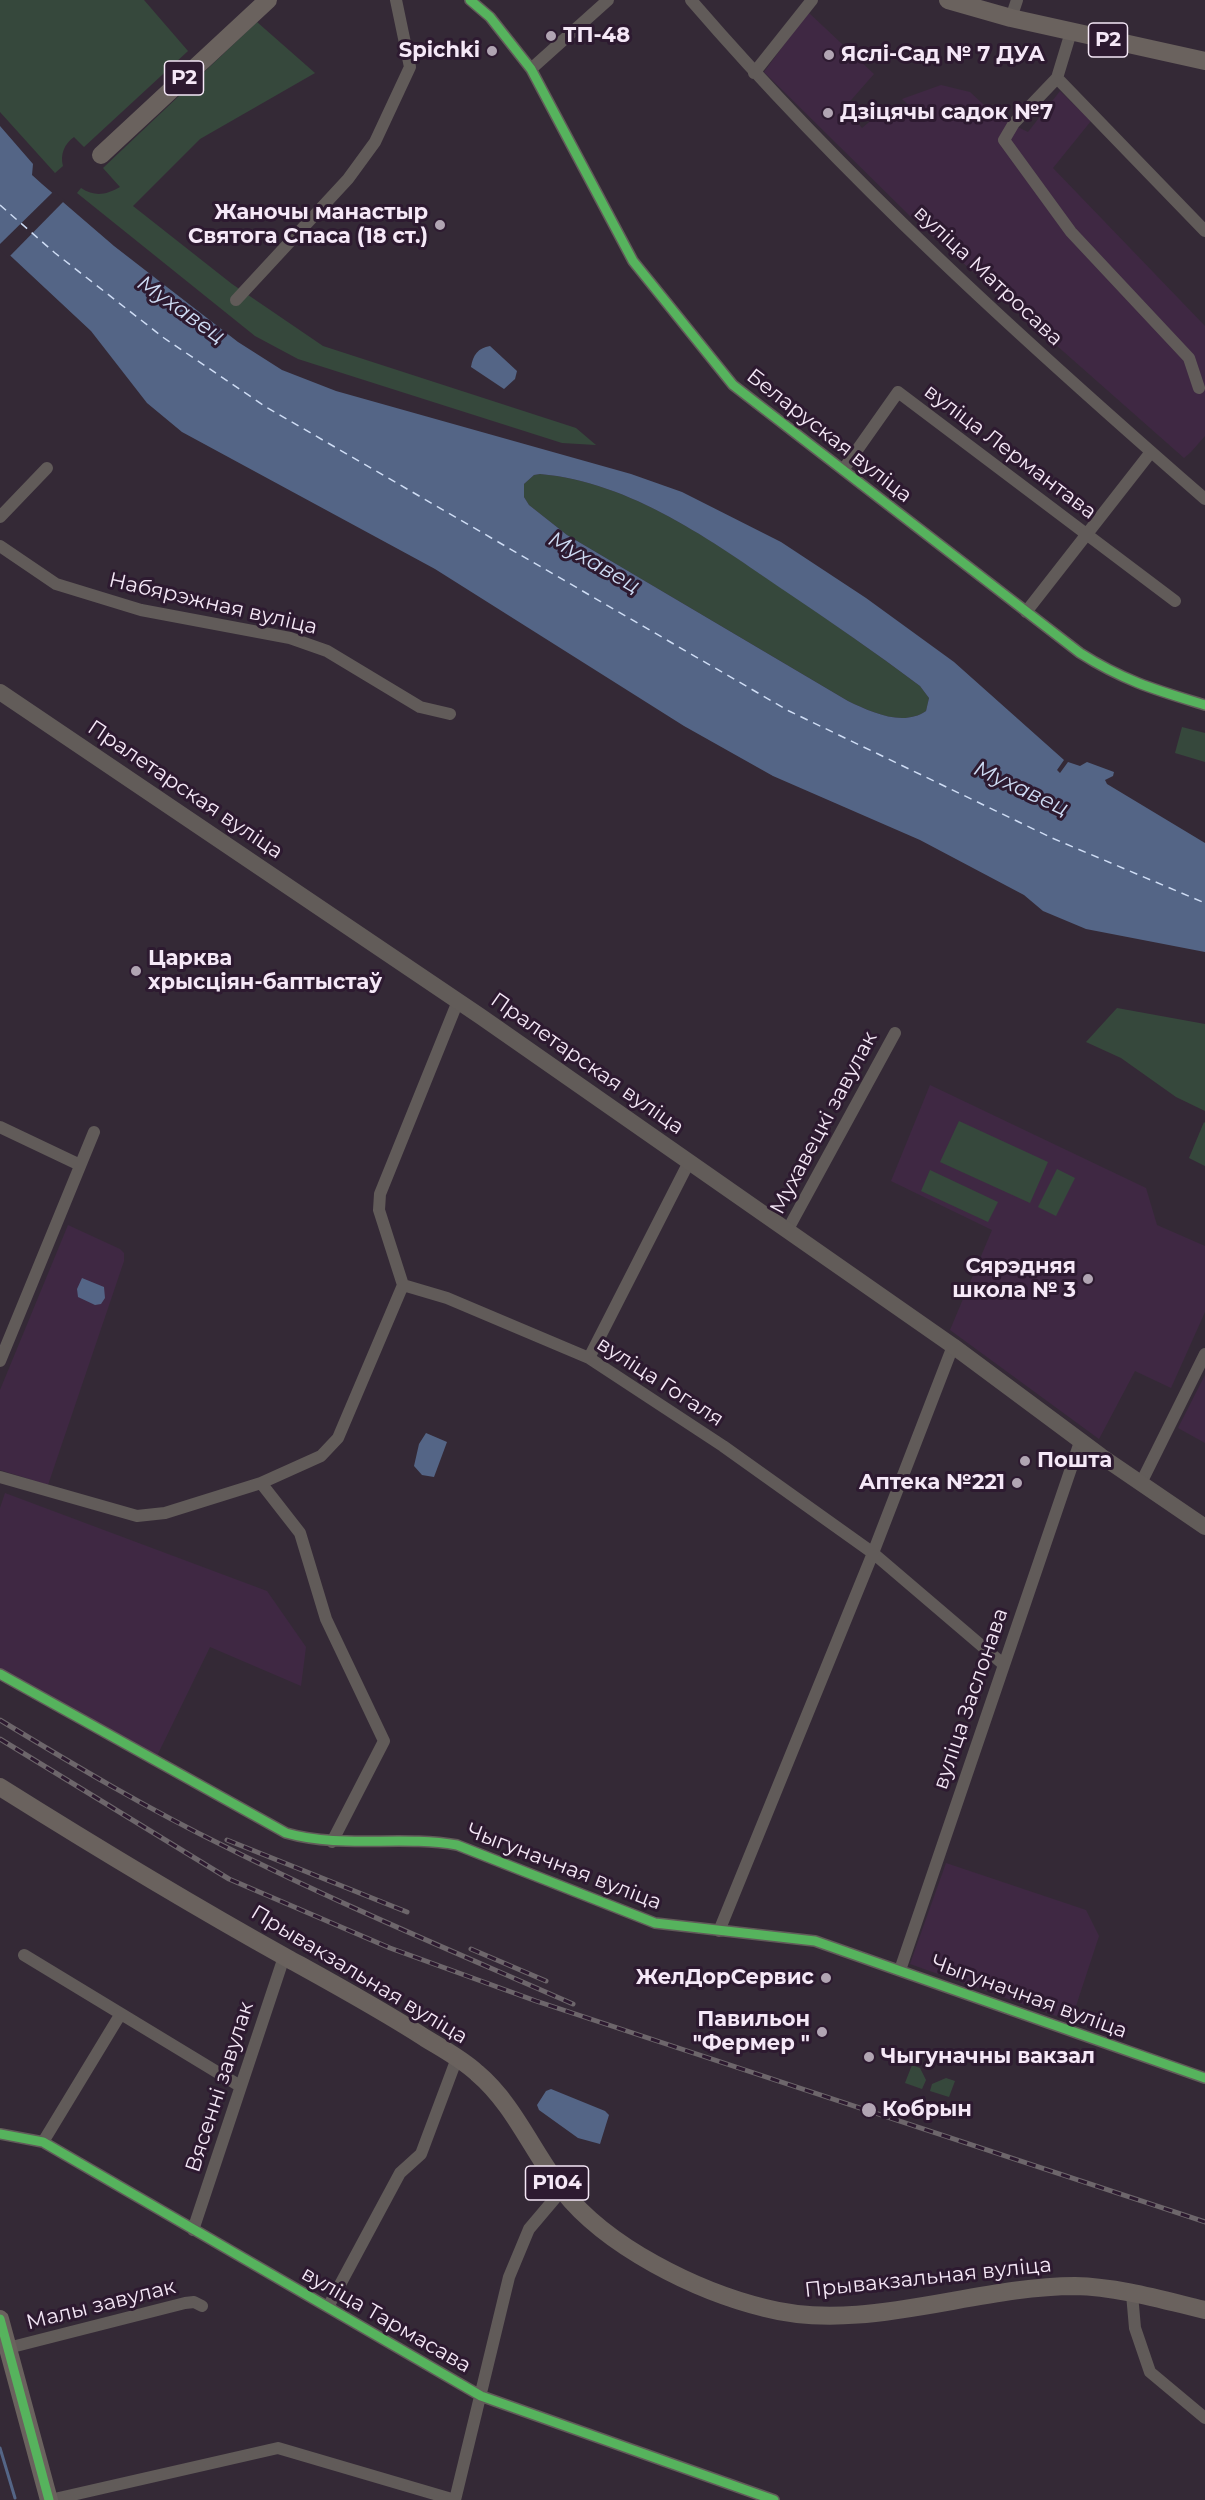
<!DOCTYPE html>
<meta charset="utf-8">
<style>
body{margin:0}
canvas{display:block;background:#342936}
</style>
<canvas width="1205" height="2500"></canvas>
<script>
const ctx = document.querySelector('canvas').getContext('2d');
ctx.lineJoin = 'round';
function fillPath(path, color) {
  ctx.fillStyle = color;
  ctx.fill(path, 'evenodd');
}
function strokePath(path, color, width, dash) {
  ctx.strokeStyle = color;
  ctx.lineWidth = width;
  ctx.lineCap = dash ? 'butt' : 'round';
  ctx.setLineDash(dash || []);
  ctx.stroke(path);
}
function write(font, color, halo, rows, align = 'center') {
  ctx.font = font + ' Montserrat,sans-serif';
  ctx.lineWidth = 6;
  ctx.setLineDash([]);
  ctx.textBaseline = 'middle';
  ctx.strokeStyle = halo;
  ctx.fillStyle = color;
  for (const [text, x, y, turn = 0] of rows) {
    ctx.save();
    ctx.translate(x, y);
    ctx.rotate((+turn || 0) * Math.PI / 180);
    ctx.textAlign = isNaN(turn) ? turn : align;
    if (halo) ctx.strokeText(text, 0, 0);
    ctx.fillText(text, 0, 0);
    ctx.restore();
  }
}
fillPath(new Path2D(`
 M808,12L874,74L845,107L862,128L886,108L909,115L914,110L902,99L941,85L970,92L997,117L1028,132L1060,91L1091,121L1053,168L1205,326V436L1191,452L1184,458L910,216L764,72Z
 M930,1085L1146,1188L1157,1225L1205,1246V1312L1171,1388L1135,1371L1099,1439L950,1330L992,1230L891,1181Z
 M68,1225L120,1249L124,1253V1261L48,1485L0,1470V1390Z
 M1205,1375V1443L1178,1428Z
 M5,1493L267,1591L306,1647L301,1686L210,1647L154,1762L0,1671V1508Z
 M946,1863L1086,1910L1099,1936L1075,2009L1056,2016L910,1964Z`), '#3f2843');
fillPath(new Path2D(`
 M0,0H144L188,51L84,147L74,137C64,144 60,155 63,166L55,173L0,112Z
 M257,22L315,73L200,139L133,206L232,284L323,346L576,428L596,445L562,443L298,359L255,336L77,193L81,188C95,197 106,195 120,187L103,168Z
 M540,474C631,482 712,541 786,591C831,622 876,653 920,686L929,698L926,711C903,727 871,712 848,701L567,535L529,505L524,497V484L534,475Z
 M1182,727L1205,733V762L1175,753Z
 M1117,1008L1205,1024V1111L1176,1097L1121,1058L1086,1042Z
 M959,1121L1048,1162L1030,1203L940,1162Z
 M1204,1122L1205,1123V1166L1189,1158Z
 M1057,1169L1075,1178L1056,1216L1038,1207Z
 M930,1170L998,1202L988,1222L921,1191Z
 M912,2065L920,2068L926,2080L922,2089L905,2083Z
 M946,2078L955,2081L949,2097L930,2091L932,2084Z`), '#36483c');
fillPath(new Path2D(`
 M0,126L33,164L32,175L42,184L114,246L238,342L282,370L336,391L631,474L682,492L781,542L866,598L954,662L1064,760L1057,770L1060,773L1068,762L1080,766L1087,762L1114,772L1113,776L1105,780L1107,784L1205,843V952L1086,929L1043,911L1024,895L920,840L773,776L684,726L435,569L182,432L147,403L91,331L0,246ZM540,474C631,482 712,541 785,591C831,622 876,653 920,686L929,698L926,711C903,727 871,712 848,701L567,535L529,505L524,497V484L534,475Z
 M490,346L517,371L515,379L504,389L471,367C473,355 478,348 490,346Z
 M82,1278L104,1287L105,1298L101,1304L95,1305L78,1297L77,1289Z
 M426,1433L447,1442L434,1477L422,1475L414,1466L419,1444Z
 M551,2089L605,2111L609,2115L600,2144L578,2138L539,2110L537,2105L546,2091Z`), '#546586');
fillPath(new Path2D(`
 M54,191L65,200L8,258L0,250V244Z`), '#342936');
strokePath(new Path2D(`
 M0,2448L15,2498`), '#546586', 3);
strokePath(new Path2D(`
 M0,205L55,253L164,338L266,407L789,711L1052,838L1205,903`), '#cedcf4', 1.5, [8, 6]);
strokePath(new Path2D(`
 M470,0L490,17L531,69L633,261L733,385L1080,653C1124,681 1156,690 1205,705
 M691,0C847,181 1025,342 1205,499
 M1011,18L1017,0
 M1071,32L1057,78L1205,231
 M531,69L608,0
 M754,73L812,0
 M1057,78L1014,123L1004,140L1071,232L1189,358L1199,388
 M236,300L348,179L375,142L410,67L396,0
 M843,470L898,392L1175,601
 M0,517L47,468
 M0,546L56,584L141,610L290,638L327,651L420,707L450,714
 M1026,612L1151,452
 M0,1127L80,1165
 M787,1231L895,1033
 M403,1285L447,1298L589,1358L723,1446L873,1553L1003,1664
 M589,1358L689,1162
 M0,1361L94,1132
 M0,1477L137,1516L165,1513L261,1483L321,1456L338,1438L403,1285L379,1210L380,1194L458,1001
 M261,1483L300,1533L326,1619L384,1741L332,1842
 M1141,1483L1205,1354
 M0,1674L286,1833C342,1849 400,1835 457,1845L655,1923L815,1941L1205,2078
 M719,1931L873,1553L953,1346
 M24,1955L240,2086
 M900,1970L1080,1442
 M0,2134L43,2142L481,2396L774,2500
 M43,2142L120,2015
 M193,2230L284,1957
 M1132,2294L1135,2328L1150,2372L1205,2418
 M328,2307L400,2173L421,2154L457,2058
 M8,2348L185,2303L194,2302L202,2306
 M50,2500L278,2448L455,2500
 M455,2500L509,2277L529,2229L562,2190`), '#615b59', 12);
strokePath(new Path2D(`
 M0,692L480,1016L953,1346L1101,1456L1205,1527`), '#625c59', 16);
strokePath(new Path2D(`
 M948,0L1011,18L1205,61
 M101,155L268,0
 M0,1787C94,1846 190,1904 287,1958C334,1984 380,2009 425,2038C443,2049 462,2059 477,2073C514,2104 533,2153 563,2191C607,2247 696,2291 765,2308C863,2334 974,2286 1075,2286C1119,2287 1163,2300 1205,2310
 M0,2319L49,2500`), '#6a625e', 18);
const rail = new Path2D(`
 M0,1720C74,1765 148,1809 226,1847C339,1904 457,1953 573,2004
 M0,1739L229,1879L390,1948L536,2001L1205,2222
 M227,1840L407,1912
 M471,1949L546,1981`);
strokePath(rail, '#6d666b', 5);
strokePath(rail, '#2d1a30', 3, [9]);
strokePath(new Path2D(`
 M470,0L490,17L531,69L633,261L733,385L1080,653C1124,681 1156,690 1205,705
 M0,1674L286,1833C342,1849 400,1835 457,1845L655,1923L815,1941L1205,2078
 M0,2134L43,2142L481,2396L774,2500
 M0,2319L49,2500`), '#56b35d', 9);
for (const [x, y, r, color] of [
 [551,36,6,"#b1a5b3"],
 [492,51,6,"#b1a5b3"],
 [829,55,6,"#b1a5b3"],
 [828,113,6,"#b1a5b3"],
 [440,225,6,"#b1a5b3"],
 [136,971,6,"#b1a5b3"],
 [1088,1279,6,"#b1a5b3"],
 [1025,1461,6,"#b1a5b3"],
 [1017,1483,6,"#b1a5b3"],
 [826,1978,6,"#b1a5b3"],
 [822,2032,6,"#b1a5b3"],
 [869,2057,6,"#b1a5b3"],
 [869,2110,8,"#b1a5b3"]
]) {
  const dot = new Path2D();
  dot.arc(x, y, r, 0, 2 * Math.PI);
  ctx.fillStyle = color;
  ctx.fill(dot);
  strokePath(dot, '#2d1a30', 2);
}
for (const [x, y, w] of [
 [1108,40,39],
 [184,78,39],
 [557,2183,63]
]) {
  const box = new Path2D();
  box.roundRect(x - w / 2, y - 17, w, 34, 4.5);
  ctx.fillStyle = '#2d1a30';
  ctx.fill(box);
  strokePath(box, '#f5e8f7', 1.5);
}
write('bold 20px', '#f5e8f7', null, [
 ["Р2",1108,40],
 ["Р2",184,78],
 ["Р104",557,2183]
]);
write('bold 21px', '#f5e8f7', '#2d1a30', [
 ["ТП-48",563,36],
 ["Spichki",480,51,"right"],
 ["Яслі-Сад № 7 ДУА",841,55],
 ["Дзіцячы садок №7",840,113],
 ["Жаночы манастыр",428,213,"right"],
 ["Святога Спаса (18 ст.)",428,237,"right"],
 ["Царква",148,959],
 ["хрысціян-баптыстаў",148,983],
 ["Сярэдняя",1076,1267,"right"],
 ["школа № 3",1076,1291,"right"],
 ["Пошта",1037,1461],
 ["Аптека №221",1005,1483,"right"],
 ["ЖелДорСервис",814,1978,"right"],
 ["Павильон",810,2020,"right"],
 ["\"Фермер \"",810,2044,"right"],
 ["Чыгуначны вакзал",881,2057],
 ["Кобрын",882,2110]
], 'left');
write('21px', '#f5e8f7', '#2d1a30', [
 ["вуліца Матросава",988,276,43],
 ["Беларуская вуліца",829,436,38],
 ["вуліца Лермантава",1010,452,37],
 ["Набярэжная вуліца",213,604,13],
 ["Пралетарская вуліца",185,790,34],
 ["Пралетарская вуліца",587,1064,35],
 ["Мухавецкі завулак",824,1123,-62],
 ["вуліца Гогаля",660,1382,33],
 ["вуліца Заслонава",971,1699,-71],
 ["Чыгуначная вуліца",564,1867,21],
 ["Прывакзальная вуліца",359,1975,31],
 ["Чыгуначная вуліца",1029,1997,20],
 ["Вясенні завулак",220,2087,-72],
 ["Прывакзальная вуліца",928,2278,-6],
 ["Малы завулак",101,2305,-14],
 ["вуліца Тармасава",386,2320,30]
]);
write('italic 22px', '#cedcf4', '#2d1a30', [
 ["Мухавец",181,310,35],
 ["Мухавец",594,563,30],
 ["Мухавец",1021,789,25]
]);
</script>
